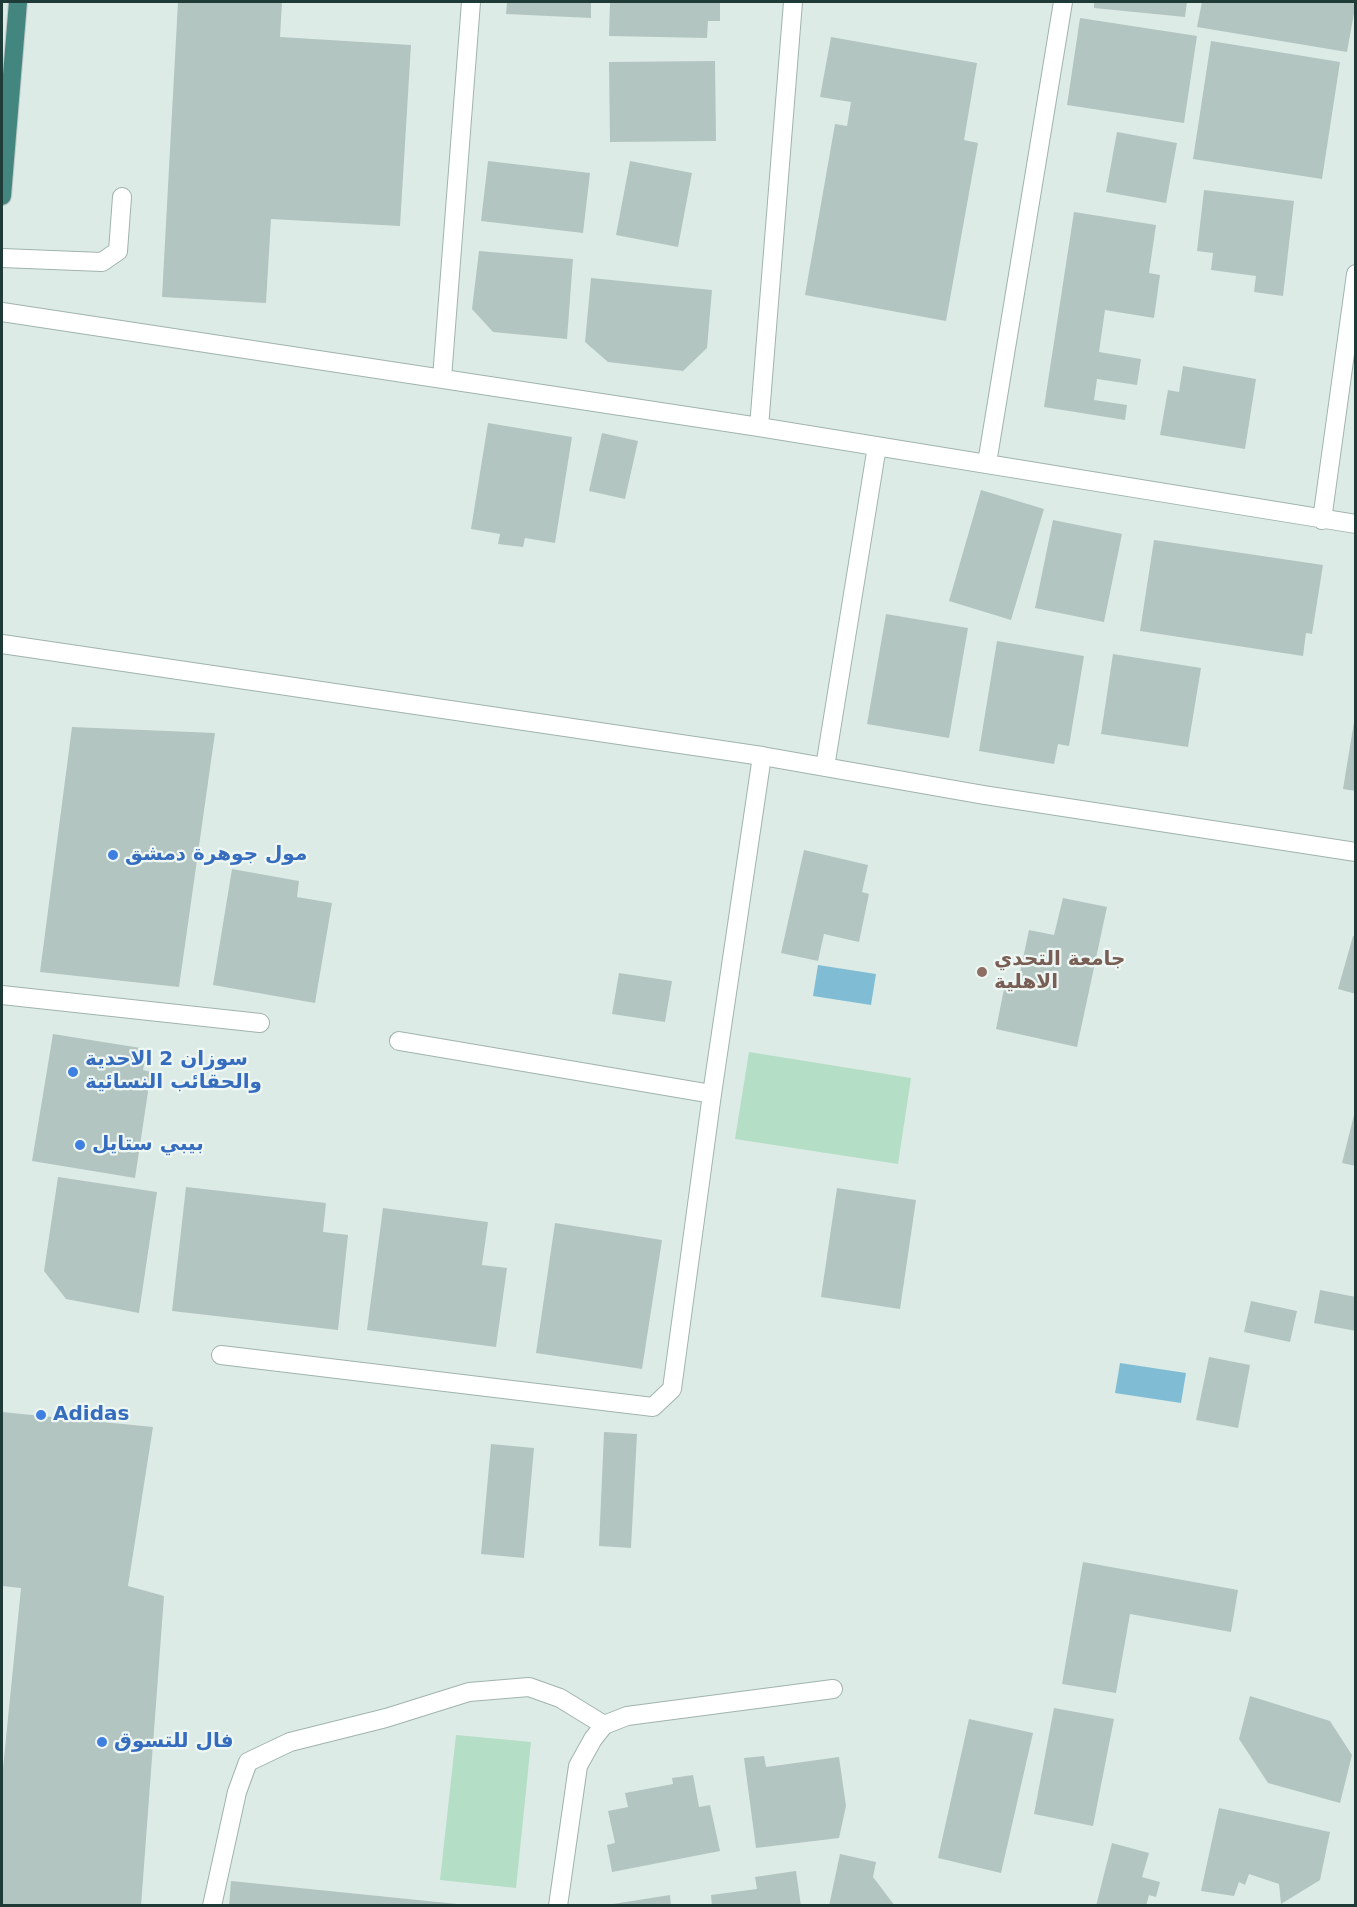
<!DOCTYPE html>
<meta charset="utf-8">
<style>
body{margin:0}
#map{position:relative;width:1357px;height:1907px;overflow:hidden;background:#ddebe6;font-family:"DejaVu Sans",sans-serif}
canvas{display:block}
.frame{position:absolute;inset:0;border:3px solid #1e3b37;pointer-events:none}
</style>
<div id="map">
<canvas width="1357" height="1907"></canvas>
<div class="frame"></div>
</div>
<script>
const ctx = document.querySelector('canvas').getContext('2d');
ctx.lineJoin = 'round';
function fillPath(path, color) {
  ctx.fillStyle = color;
  ctx.fill(path, 'evenodd');
}
function strokePath(path, color, width, dash) {
  ctx.strokeStyle = color;
  ctx.lineWidth = width;
  ctx.lineCap = dash ? 'butt' : 'round';
  ctx.setLineDash(dash || []);
  ctx.stroke(path);
}
function write(font, color, halo, rows, align = 'center') {
  ctx.font = font + ' "DejaVu Sans",Cairo,sans-serif';
  ctx.lineWidth = 4.5;
  ctx.setLineDash([]);
  ctx.textBaseline = 'middle';
  ctx.strokeStyle = halo;
  ctx.fillStyle = color;
  for (const [text, x, y, turn = 0] of rows) {
    ctx.save();
    ctx.translate(x, y);
    ctx.rotate((+turn || 0) * Math.PI / 180);
    ctx.textAlign = isNaN(turn) ? turn : align;
    if (halo) ctx.strokeText(text, 0, 0);
    ctx.fillText(text, 0, 0);
    ctx.restore();
  }
}
fillPath(new Path2D(`
 M749,1052L911,1078L898,1164L735,1139Z
 M456,1735L531,1742L516,1888L440,1880Z`), '#b4dec5');
fillPath(new Path2D(`
 M818,965L876,974L871,1005L813,996Z
 M1120,1363L1186,1373L1181,1403L1115,1393Z`), '#80bdd5');
fillPath(new Path2D(`
 M178,2H282L280,37L411,45L400,226L271,219L266,303L162,297Z
 M507,2H591V18L506,14Z
 M610,2H720V21H708L707,38L609,36Z
 M1094,2H1187L1185,17L1094,8Z
 M1202,2H1356L1347,52L1197,27Z
 M1080,18L1197,36L1184,123L1067,105Z
 M831,37L977,63L964,140L978,143L946,321L805,295L835,124L847,126L851,102L820,97Z
 M1211,41L1340,62L1322,179L1193,159Z
 M715,61L716,141L610,142L609,62Z
 M1117,132L1177,143L1166,203L1106,192Z
 M488,161L590,173L583,233L481,221Z
 M630,161L692,173L678,247L616,235Z
 M1204,190L1294,201L1283,296L1254,292L1256,276L1211,270L1213,253L1197,251Z
 M1074,212L1156,225L1149,273L1160,275L1154,318L1105,310L1099,352L1141,359L1137,385L1097,379L1094,400L1127,405L1125,420L1044,407Z
 M479,251L573,259L567,339L493,332L472,309Z
 M591,278L712,290L707,348L683,371L608,362L585,342Z
 M1183,366L1256,379L1245,449L1160,435L1168,390L1179,392Z
 M488,423L572,437L555,543L525,538L523,547L498,544L500,534L471,529Z
 M602,433L638,441L625,499L589,491Z
 M981,490L1044,509L1011,620L949,601Z
 M1053,520L1122,534L1104,622L1035,608Z
 M1154,540L1323,565L1312,634L1306,633L1303,656L1140,631Z
 M886,614L968,628L949,738L867,724Z
 M997,641L1084,656L1069,746L1058,744L1054,764L979,751Z
 M1113,654L1201,668L1188,747L1101,734Z
 M1354,722L1356,723V791L1343,789Z
 M72,727L215,733L179,987L40,972Z
 M804,850L868,865L862,892L869,894L859,942L824,934L818,961L781,953Z
 M232,869L299,881L297,897L332,903L315,1003L213,985Z
 M1063,898L1107,907L1077,1047L996,1029L1005,984L1017,987L1029,930L1054,935Z
 M1353,936H1356V994L1338,989Z
 M619,973L672,981L665,1022L612,1014Z
 M53,1034L147,1049L143,1070L151,1072L135,1178L32,1161Z
 M1355,1111H1356V1166L1342,1163Z
 M58,1177L157,1192L139,1313L66,1299L44,1271Z
 M186,1187L326,1203L323,1232L348,1235L338,1330L172,1311Z
 M837,1188L916,1200L900,1309L821,1297Z
 M383,1208L488,1222L482,1265L507,1268L496,1347L367,1330Z
 M555,1223L662,1240L642,1369L536,1353Z
 M1320,1290L1356,1297V1331L1314,1323Z
 M1251,1301L1297,1311L1290,1342L1244,1332Z
 M1209,1357L1250,1365L1238,1428L1196,1420Z
 M2,1412L153,1427L128,1586L164,1596L141,1906H2V1778L21,1588L2,1586Z
 M604,1432L637,1434L631,1548L599,1546Z
 M491,1444L534,1448L524,1558L481,1554Z
 M1083,1562L1238,1590L1231,1632L1130,1614L1116,1693L1062,1684Z
 M1250,1696L1330,1721L1352,1755L1340,1803L1268,1783L1239,1739Z
 M1054,1708L1114,1719L1093,1826L1034,1814Z
 M969,1719L1033,1733L1001,1873L938,1858Z
 M764,1756L766,1767L839,1757L846,1806L839,1838L756,1848L744,1758Z
 M693,1775L699,1807L710,1805L720,1851L612,1872L607,1845L615,1843L608,1811L628,1807L625,1793L673,1784L672,1778Z
 M1219,1808L1330,1832L1320,1880L1281,1904L1279,1884L1249,1874L1245,1885L1239,1882L1234,1896L1201,1891Z
 M1112,1843L1149,1853L1142,1877L1160,1882L1156,1897L1149,1895L1146,1906H1096Z
 M840,1854L876,1862L873,1877L895,1906H829Z
 M796,1871L801,1906H712L711,1895L757,1889L755,1877Z
 M231,1881L457,1904V1906H229Z
 M670,1895L671,1906H613V1904Z`), '#b3c5c0');
const service = new Path2D(`
 M2,258L102,262L118,251L122,197
 M2,995L260,1023
 M399,1041L712,1094
 M221,1355L653,1407L672,1389L712,1094L762,756
 M212,1906L237,1792L248,1762L290,1742L386,1718L469,1692L529,1687L560,1698L604,1725`);
const minor = new Path2D(`
 M2,312L759,427L1356,524
 M442,378L471,2
 M759,427L793,2
 M987,463L1063,2
 M1322,520L1356,274
 M2,644L762,756L984,795L1356,852
 M825,767L877,446
 M558,1906L578,1766L593,1739L604,1725L627,1716L833,1689`);
const trunk = new Path2D(`
 M2,196L18,2`);
strokePath(service, '#a0b3ae', 20);
strokePath(minor, '#a0b3ae', 20);
strokePath(trunk, '#c0c8c7', 20);
strokePath(service, '#fff', 18);
strokePath(minor, '#fff', 18);
strokePath(trunk, '#438680', 18);
for (const [x, y, r, color] of [
 [113,855,6,"#3f7fe0"],
 [982,972,6,"#8d6e63"],
 [73,1072,6,"#3f7fe0"],
 [80,1145,6,"#3f7fe0"],
 [41,1415,6,"#3f7fe0"],
 [102,1742,6,"#3f7fe0"]
]) {
  const dot = new Path2D();
  dot.arc(x, y, r, 0, 2 * Math.PI);
  ctx.fillStyle = color;
  ctx.fill(dot);
  strokePath(dot, '#eef7f4', 2);
}
write('bold 20px', '#366cbe', '#eef7f4', [
 ["مول جوهرة دمشق",125,855],
 ["سوزان 2 الاحدية",85,1060],
 ["والحقائب النسائية",85,1083],
 ["بيبي ستايل",92,1145],
 ["Adidas",53,1415],
 ["فال للتسوق",114,1742]
], 'left');
write('bold 20px', '#785e54', '#eef7f4', [
 ["جامعة التحدي",994,960],
 ["الاهلية",994,983]
], 'left');
</script>
